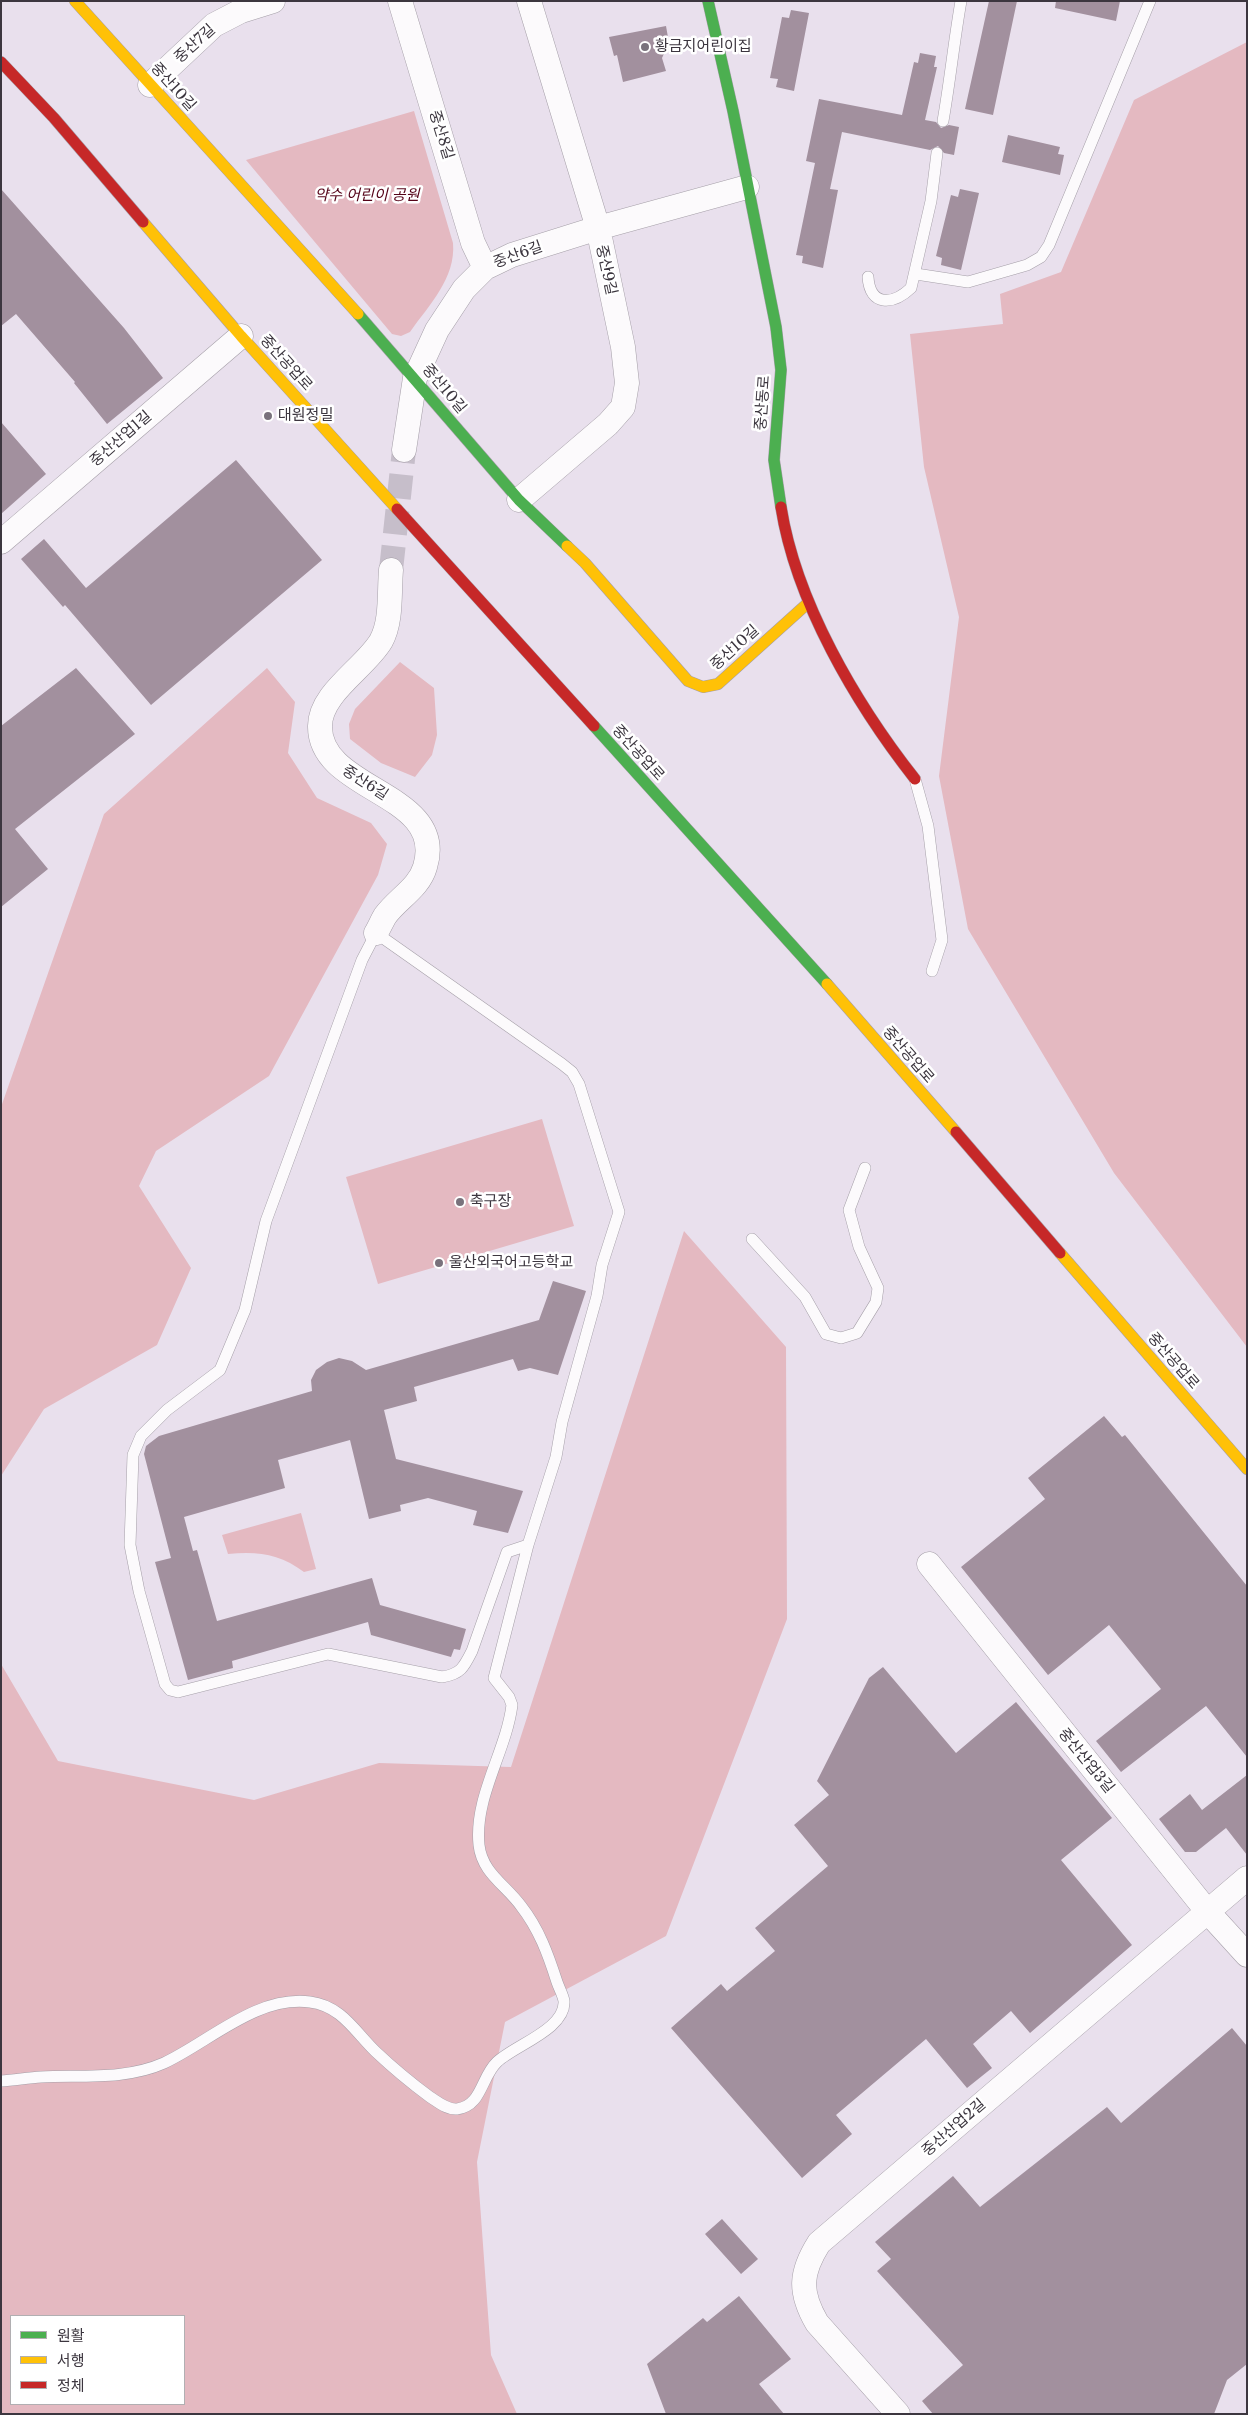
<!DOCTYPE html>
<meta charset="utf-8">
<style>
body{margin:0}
#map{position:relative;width:1248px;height:2415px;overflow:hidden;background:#e9e0ed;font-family:"Libre Baskerville","Noto Sans KR",serif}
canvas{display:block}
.frame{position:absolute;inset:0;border:2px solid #3c363f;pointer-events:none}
.legend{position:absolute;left:10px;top:2315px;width:175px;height:90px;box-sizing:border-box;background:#fff;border:1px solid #b1afb2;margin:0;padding:6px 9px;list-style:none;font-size:15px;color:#3c363f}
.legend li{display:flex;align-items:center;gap:10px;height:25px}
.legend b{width:25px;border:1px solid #b1afb2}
</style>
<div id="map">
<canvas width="1248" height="2415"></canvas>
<div class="frame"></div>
<ul class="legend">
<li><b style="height:6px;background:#4caf50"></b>원활</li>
<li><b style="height:6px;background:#ffc107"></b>서행</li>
<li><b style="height:6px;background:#c62828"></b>정체</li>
</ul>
</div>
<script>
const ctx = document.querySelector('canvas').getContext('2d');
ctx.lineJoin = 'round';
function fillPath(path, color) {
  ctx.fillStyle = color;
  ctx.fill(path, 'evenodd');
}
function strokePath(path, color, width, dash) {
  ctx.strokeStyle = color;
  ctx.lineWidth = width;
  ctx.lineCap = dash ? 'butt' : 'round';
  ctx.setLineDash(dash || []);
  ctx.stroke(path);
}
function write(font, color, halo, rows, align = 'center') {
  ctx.font = font + ' "Libre Baskerville","Noto Sans KR",serif';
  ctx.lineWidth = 5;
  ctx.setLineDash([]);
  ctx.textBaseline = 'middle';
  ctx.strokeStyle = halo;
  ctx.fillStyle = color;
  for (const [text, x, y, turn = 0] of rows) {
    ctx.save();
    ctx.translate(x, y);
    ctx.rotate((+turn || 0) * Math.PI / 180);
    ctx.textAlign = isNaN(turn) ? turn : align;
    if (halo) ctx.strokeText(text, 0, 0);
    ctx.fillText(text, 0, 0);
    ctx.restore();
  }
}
fillPath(new Path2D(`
 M1247,42V1347L1114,1173L968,929L939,776L959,617L924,467L910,334L1003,324L1000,294L1061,272L1134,100Z
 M414,111L453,243C456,278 429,305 410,332L401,336L392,334L246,160Z
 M400,662L434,688L437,735L432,755L415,777L381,763L350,739L349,724L355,709Z
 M267,668L295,702L288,753L317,798L371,823L387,844L378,875L269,1076L156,1151L139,1186L191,1268L157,1345L44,1409L1,1476V1107L104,814Z
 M542,1119L574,1226L378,1284L346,1177Z
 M684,1231L786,1347L787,1619L666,1936L505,2022L477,2162L491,2355L517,2414H1V1664L58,1761L254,1800L379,1763L511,1767ZM11,2316H184V2404H11Z
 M301,1513L316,1569L304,1572C280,1554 258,1551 228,1554L222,1535Z`), '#e4b9c1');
fillPath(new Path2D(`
 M989,1H1017L993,115L965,109Z
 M1056,1H1120L1116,21L1055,8Z
 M791,10L809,13L794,91L776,87L778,79L770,78L782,17L789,18Z
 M666,26L669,43L662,58L666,71L623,82L617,55L614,56L609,37Z
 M920,53L936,56L934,67H937L925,120L936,122L941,128L949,125L959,127L954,155L944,153L938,146L930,150L842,132L830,189L838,190L823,268L802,263L803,256L796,255L815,163L806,161L819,99L902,115L914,62L918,63Z
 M1008,135L1060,147L1058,154L1064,155L1060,175L1002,162Z
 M1,189L124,328L163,378L107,424L74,383L75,382L16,314L1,326Z
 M960,189L979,193L961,270L941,265L942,258L936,256L951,195L958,197Z
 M1,422L46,474L1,514Z
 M236,460L322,560L151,705L65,605L63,607L21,559L44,539L86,588Z
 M76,668L135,734L15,829L48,869L1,907V726Z
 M553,1281L586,1291L558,1375L530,1368L518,1371L513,1359L414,1387L417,1401L384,1410L396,1459L523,1491L508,1533L473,1525L477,1511L428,1498L400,1505L401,1511L369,1519L350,1440L278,1460L285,1488L184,1517L193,1551L197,1550L217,1621L372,1578L380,1605L466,1629L460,1650L454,1649L451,1657L371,1635L368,1622L232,1661L233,1668L188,1680L155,1562L171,1558L144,1454L146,1446L159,1436L312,1391L311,1380L316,1370L327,1362L339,1358L352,1361L366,1370L539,1320Z
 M1104,1416L1122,1437L1125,1435L1247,1586V1757L1206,1706L1121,1772L1096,1741L1161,1689L1109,1625L1048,1675L961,1567L1045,1499L1028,1478Z
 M883,1667L956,1753L1016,1702L1112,1818L1061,1860L1132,1945L1030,2033L1011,2011L973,2044L992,2068L967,2088L926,2039L836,2115L852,2134L802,2178L671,2028L721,1984L727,1991L775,1951L755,1928L828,1866L794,1825L829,1795L817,1781L869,1678Z
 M1247,1775V1855L1226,1828L1196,1852H1185L1159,1819L1190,1794L1202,1810Z
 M1232,2028L1247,2046V2364L1227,2380L1214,2414H933L922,2401L963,2365L877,2271L891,2259L875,2242L953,2176L980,2207L1107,2107L1121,2123Z
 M722,2219L758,2259L741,2274L705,2234Z
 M739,2296L791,2359L759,2384L784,2414H666L647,2364L703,2318L707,2322Z`), '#a2909e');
strokePath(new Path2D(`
 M391,570L404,450`), '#c6beca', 24, [24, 12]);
const lane = new Path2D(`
 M943,121C950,81 954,41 961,1
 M916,274L968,282L1027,265L1041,257L1049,245L1150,1
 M868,277C870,307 893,305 911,288L931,201L937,153
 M915,779L928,826L942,940L932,971
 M376,933L562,1064L572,1072L579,1084L619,1212L602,1265L597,1296L562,1422L556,1457L528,1545L507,1552L472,1651C464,1667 461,1674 442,1677L328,1654L178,1692L170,1690L165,1684L139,1591L130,1545L133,1455L141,1436L167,1410L220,1370L245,1310L266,1221L362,960Z
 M752,1239L805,1297L826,1334L841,1338L857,1333L876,1302L878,1288L859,1247L849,1210L865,1168
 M1,2081C14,2080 28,2078 41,2077C82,2075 126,2080 164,2063C209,2042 257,1995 310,2002C342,2006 355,2032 376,2052C393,2068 411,2083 430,2097C438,2102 447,2110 457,2109C482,2106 481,2077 497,2062C515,2045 566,2029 564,2001C563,1995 559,1988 557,1982C548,1954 539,1929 521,1906C506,1885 482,1873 479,1845C474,1797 506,1752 512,1705L509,1697L494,1678L528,1545`);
const street = new Path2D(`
 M400,1L473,243L485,268
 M150,85L214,25L241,11L273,1
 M404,450L415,378L437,330L464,289L485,268L512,255L598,228L747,187
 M519,500L608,424L623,407L627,383L623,347L598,228L529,1
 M1,542L241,336
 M376,933C379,928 382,921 385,916C397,899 419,888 425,867C448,792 319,792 320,726C320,693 365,668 381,641C392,621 389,593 391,570
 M929,1564L1207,1911L1247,1955
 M898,2414L817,2323C799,2292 800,2273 819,2243L1247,1878`);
const fast = new Path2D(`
 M708,1L733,111L776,327L781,370L774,460L781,507
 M358,314L519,500L567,546
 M594,726L827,984`);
const slow = new Path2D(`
 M75,1L358,314
 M143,222L241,336L397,509
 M567,546L585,563L688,681L703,687L718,684L808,603
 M827,984L956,1132
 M1060,1253L1247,1469`);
const jam = new Path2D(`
 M1,62L54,118L143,222
 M781,507C796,602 856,704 915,779
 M397,509L594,726
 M956,1132L1060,1253`);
strokePath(lane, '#a59fa8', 12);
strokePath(street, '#a59fa8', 25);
strokePath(fast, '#a59fa8', 12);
strokePath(slow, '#a59fa8', 12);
strokePath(jam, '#a59fa8', 12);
strokePath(lane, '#fcfafc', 11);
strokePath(street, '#fcfafc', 24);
strokePath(fast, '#4caf50', 11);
strokePath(slow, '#ffc107', 11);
strokePath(jam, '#c62828', 11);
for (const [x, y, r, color] of [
 [645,47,5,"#79727c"],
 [268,416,5,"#79727c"],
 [460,1202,5,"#79727c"],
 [439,1263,5,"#79727c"]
]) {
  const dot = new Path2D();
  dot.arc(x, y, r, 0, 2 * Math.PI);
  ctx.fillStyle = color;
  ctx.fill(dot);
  strokePath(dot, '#fff', 2);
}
write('15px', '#3c363f', '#fff', [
 ["중산7길",195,44,-42],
 ["중산10길",173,87,48],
 ["중산8길",441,135,73],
 ["중산6길",518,255,-20],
 ["중산9길",606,270,78],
 ["중산공업로",286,363,48],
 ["중산10길",444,389,50],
 ["중산동로",763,403,-86],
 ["중산산업1길",121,439,-41],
 ["중산10길",735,648,-42],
 ["중산공업로",638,753,48],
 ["중산6길",365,783,33],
 ["중산공업로",908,1055,49],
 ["중산공업로",1173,1361,49],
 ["중산산업3길",1086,1761,51],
 ["중산산업2길",954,2128,-41]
]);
write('15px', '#3c363f', '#fff', [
 ["황금지어린이집",655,47],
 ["대원정밀",278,416],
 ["축구장",470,1202],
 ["울산외국어고등학교",449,1263]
], 'left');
write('italic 15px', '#550318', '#fff', [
 ["약수 어린이 공원",367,196]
]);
</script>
